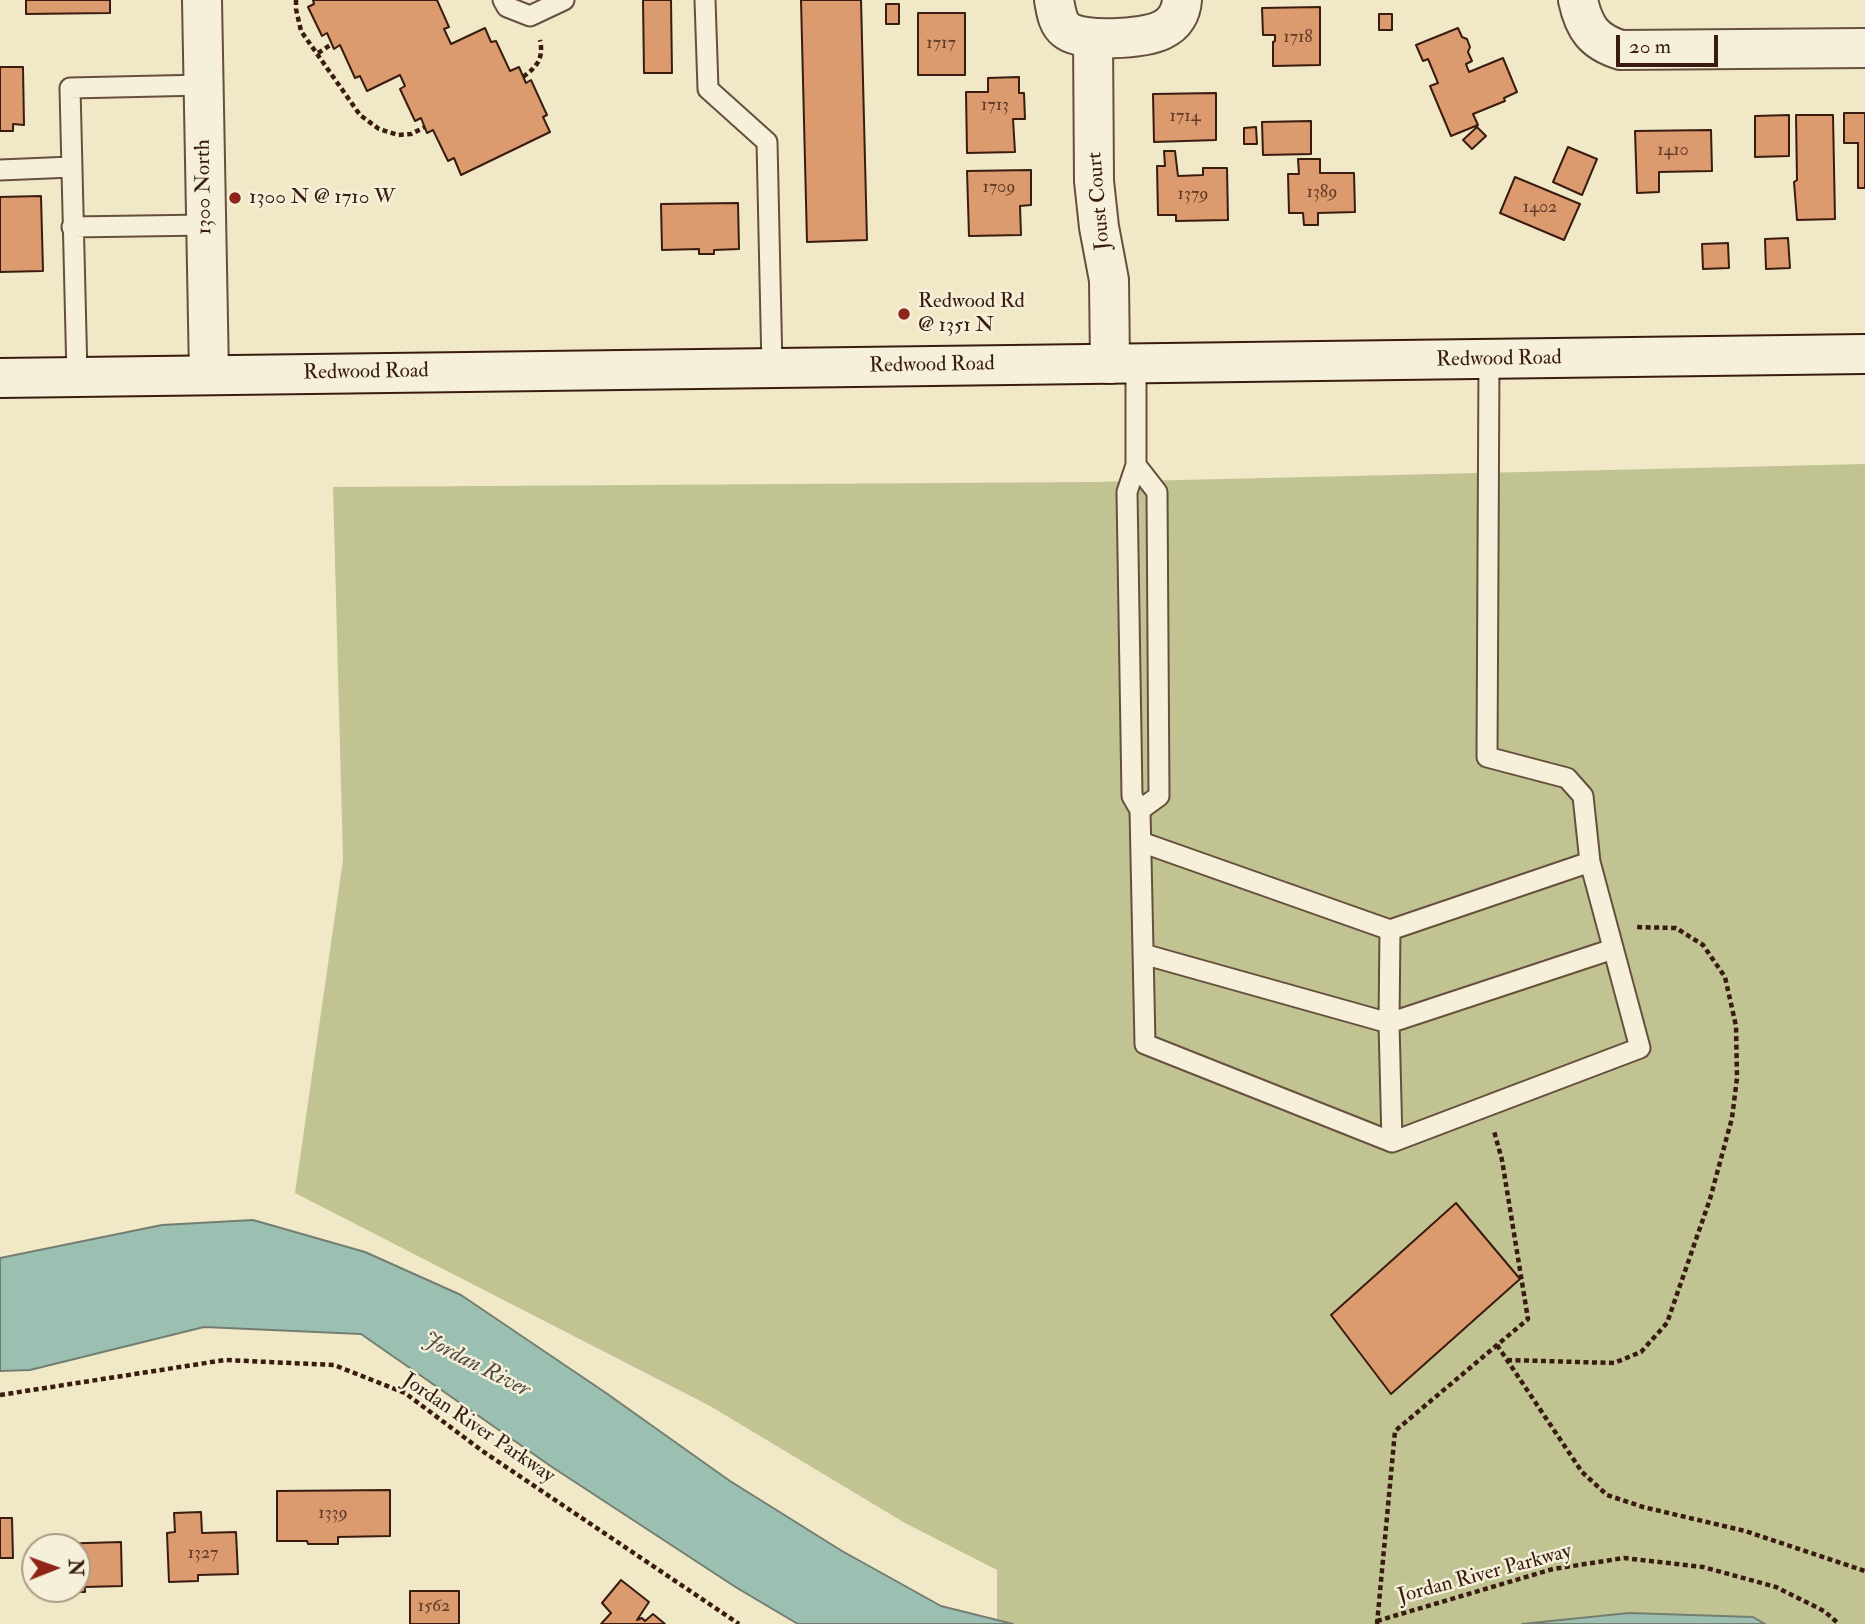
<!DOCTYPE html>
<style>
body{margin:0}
#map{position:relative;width:1865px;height:1624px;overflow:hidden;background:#f1e8c8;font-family:"IM FELL Double Pica",serif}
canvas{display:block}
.north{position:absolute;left:21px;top:1533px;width:70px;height:70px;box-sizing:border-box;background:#f6f0db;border:2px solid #aa9b89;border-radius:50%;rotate:89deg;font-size:19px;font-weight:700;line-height:28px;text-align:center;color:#391c0f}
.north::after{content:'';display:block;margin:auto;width:24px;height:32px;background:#8f2418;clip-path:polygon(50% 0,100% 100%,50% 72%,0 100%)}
.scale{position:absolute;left:1616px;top:35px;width:102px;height:32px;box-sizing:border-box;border:4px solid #391c0f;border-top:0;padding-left:9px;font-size:21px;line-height:24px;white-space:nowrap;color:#391c0f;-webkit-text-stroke:5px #f6f0db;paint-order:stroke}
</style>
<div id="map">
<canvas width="1865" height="1624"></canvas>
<div class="north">N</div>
<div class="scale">20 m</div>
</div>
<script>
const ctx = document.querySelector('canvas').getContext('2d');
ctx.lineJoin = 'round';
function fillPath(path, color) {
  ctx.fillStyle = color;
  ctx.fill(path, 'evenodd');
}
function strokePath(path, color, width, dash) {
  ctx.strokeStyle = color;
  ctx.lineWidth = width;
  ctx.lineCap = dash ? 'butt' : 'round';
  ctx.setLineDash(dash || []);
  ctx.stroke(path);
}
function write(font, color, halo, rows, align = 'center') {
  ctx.font = font + ' "IM FELL Double Pica",serif';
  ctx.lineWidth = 5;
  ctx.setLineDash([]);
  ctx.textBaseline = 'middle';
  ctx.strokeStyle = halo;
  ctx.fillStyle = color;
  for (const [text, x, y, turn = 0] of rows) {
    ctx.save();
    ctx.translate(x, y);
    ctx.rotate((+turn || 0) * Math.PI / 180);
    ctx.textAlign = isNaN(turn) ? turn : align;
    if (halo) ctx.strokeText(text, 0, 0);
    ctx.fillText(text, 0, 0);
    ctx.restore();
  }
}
fillPath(new Path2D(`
 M1865,464V1624H997V1570L905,1523L710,1406L295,1193L343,860L333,487L1094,482Z`), '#c1c492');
const water = new Path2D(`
 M253,1220L365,1252L461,1295L606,1393L730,1481L842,1551L941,1606L1013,1624H798L737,1588L552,1467L361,1334L204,1327L30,1370L0,1371V1258L162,1225Z
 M1629,1613L1753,1617L1765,1624H1522Z`);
fillPath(water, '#9bc0b1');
strokePath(water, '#747e70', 2);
const building = new Path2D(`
 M26,0H110V13L26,14Z
 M313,0H437L449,27L444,29L451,44L485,28L491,42L496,41L510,71L519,67L526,83L531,80L547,115L543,117L550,132L461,175L454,158L448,161L433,130L427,133L421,118L415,121L400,89L405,86L400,75L367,91L360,76L355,78L340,45L334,49L327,33L322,36L308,7L314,4Z
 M643,0H671L672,73H644Z
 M801,0H861L867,240L807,242Z
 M886,4H899V24H886Z
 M1320,7V65L1273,66V42L1275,41V35H1263L1262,8Z
 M918,13H965V75H918Z
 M1379,14H1392V30H1379Z
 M1458,28L1462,37L1467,39L1470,47L1468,52L1472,61L1466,64L1469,72L1503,58L1517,92L1504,98L1505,101L1473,114L1478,125L1451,136L1430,86L1438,83L1428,59L1423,61L1416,45Z
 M0,67H23L24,125L13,124V131H0Z
 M1019,77V93H1024L1025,119H1013L1015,152L967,153L966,92H988V78Z
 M1216,93V140L1154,142L1153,94Z
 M1844,113H1865V188H1858V143H1844Z
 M1789,115V156L1755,157V116Z
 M1796,115H1833L1835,219L1797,220L1794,182L1797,180Z
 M1311,121V154L1263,155L1262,122Z
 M1256,127L1257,144H1244V128Z
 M1477,127L1486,136L1472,149L1463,140Z
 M1711,130L1712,171L1659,172V192L1637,193L1635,131Z
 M1568,147L1597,159L1582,195L1553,182Z
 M1164,151H1175L1178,176L1203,175V168H1227L1228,220L1176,221V215H1158L1157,166H1165Z
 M1298,159H1320V173H1354L1355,212L1318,213V225H1304L1303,213H1289L1288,174H1299Z
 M1031,170V205L1020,206L1021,235L969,236L967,171Z
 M1515,177L1580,204L1564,240L1500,213Z
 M41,196L43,271L0,272V197Z
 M738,203L739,249L714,250V254H699V249L662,250L661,204Z
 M1788,238L1790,268L1766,269L1765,239Z
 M1728,243L1729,268L1703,269L1702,244Z
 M1456,1203L1520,1279L1391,1394L1331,1315Z
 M390,1490V1536L338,1537V1544H308L307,1541H277V1491Z
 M201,1512L202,1533L236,1532L238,1574L198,1575V1581L169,1582L167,1533L175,1532L174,1513Z
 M0,1518H12L13,1558H0Z
 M121,1542L122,1586L85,1587V1592H54V1589H77V1547H53V1544Z
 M621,1580L649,1602L637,1620L642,1618L645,1621L653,1614L665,1624H601L611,1613L602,1603Z
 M410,1591H459V1624H410Z`);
fillPath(building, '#dc9a6f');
strokePath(building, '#391c0f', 2);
const lane = new Path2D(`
 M503,0L507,7L530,16L564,0
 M705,0L708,89L767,142L772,368
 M0,170L72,167
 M72,227L206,225
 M1136,364V465L1127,492L1132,796L1140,810L1145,1044L1392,1142L1640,1048L1590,862L1583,796L1567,778L1487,757L1489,360
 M77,376L70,88L204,85
 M1136,465L1157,492L1159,796L1140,810
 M1141,842L1390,930L1590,862
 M1390,930L1389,1023L1392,1142
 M1143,954L1389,1023L1613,949`);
const street = new Path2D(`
 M202,0L209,374
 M1054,0C1056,10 1057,23 1066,30C1081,43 1144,39 1162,30C1175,24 1181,13 1182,0
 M1578,0C1584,28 1594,42 1621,50L1865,48
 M1093,38L1094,181L1099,227L1109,280L1110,364`);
const secondary = new Path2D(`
 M0,378L1865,354`);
strokePath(lane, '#674f3d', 23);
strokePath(street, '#674f3d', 42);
strokePath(secondary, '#391c0f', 42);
strokePath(new Path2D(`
 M296,0V9L301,31L360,115L379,129L398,135L411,134L425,127
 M318,53L332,44
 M523,77C537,67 544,58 540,40
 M1497,1345L1582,1472L1607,1495L1643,1507L1745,1531L1865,1571
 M1507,1360L1614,1363L1641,1352L1667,1323L1710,1199L1732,1118L1737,1078L1736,1026L1725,977L1703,945L1676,928L1634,927
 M0,1395L225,1360L334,1365L405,1393L481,1450L739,1624
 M1377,1621L1553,1569L1624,1558L1703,1567L1776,1587L1824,1611L1839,1624
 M1377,1624L1395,1431L1528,1319L1502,1160L1494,1131`), '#391c0f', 4.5, [5, 3.5]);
strokePath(lane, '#f6f0db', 19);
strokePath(street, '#f6f0db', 38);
strokePath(secondary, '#f6f0db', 38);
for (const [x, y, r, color] of [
 [235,198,7,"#8f2418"],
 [904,314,7,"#8f2418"]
]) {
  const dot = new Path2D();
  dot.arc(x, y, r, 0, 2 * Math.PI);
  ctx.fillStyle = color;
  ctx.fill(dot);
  strokePath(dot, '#f6f0db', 2.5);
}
write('18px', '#623c27', null, [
 ["1718",1298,38],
 ["1717",941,44],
 ["1713",995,106],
 ["1714",1185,117],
 ["1410",1673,151],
 ["1709",999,188],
 ["1389",1322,193],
 ["1379",1193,195],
 ["1402",1540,208],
 ["1339",333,1514],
 ["1327",203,1554],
 ["1562",434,1607]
]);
write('21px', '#391c0f', '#f6f0db', [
 ["1300 North",205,187,-91],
 ["Joust Court",1100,201,-95],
 ["Redwood Road",1499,360,-1],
 ["Redwood Road",932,366,-1],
 ["Redwood Road",366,373,-1],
 ["Jordan River Parkway",478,1429,34],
 ["Jordan River Parkway",1485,1575,-15]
]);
write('21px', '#391c0f', '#f6f0db', [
 ["1300 N @ 1710 W",249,198],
 ["Redwood Rd",918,302],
 ["@ 1351 N",918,326]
], 'left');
write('italic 23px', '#564d40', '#f6f0db', [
 ["Jordan River",476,1366,27]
]);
</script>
